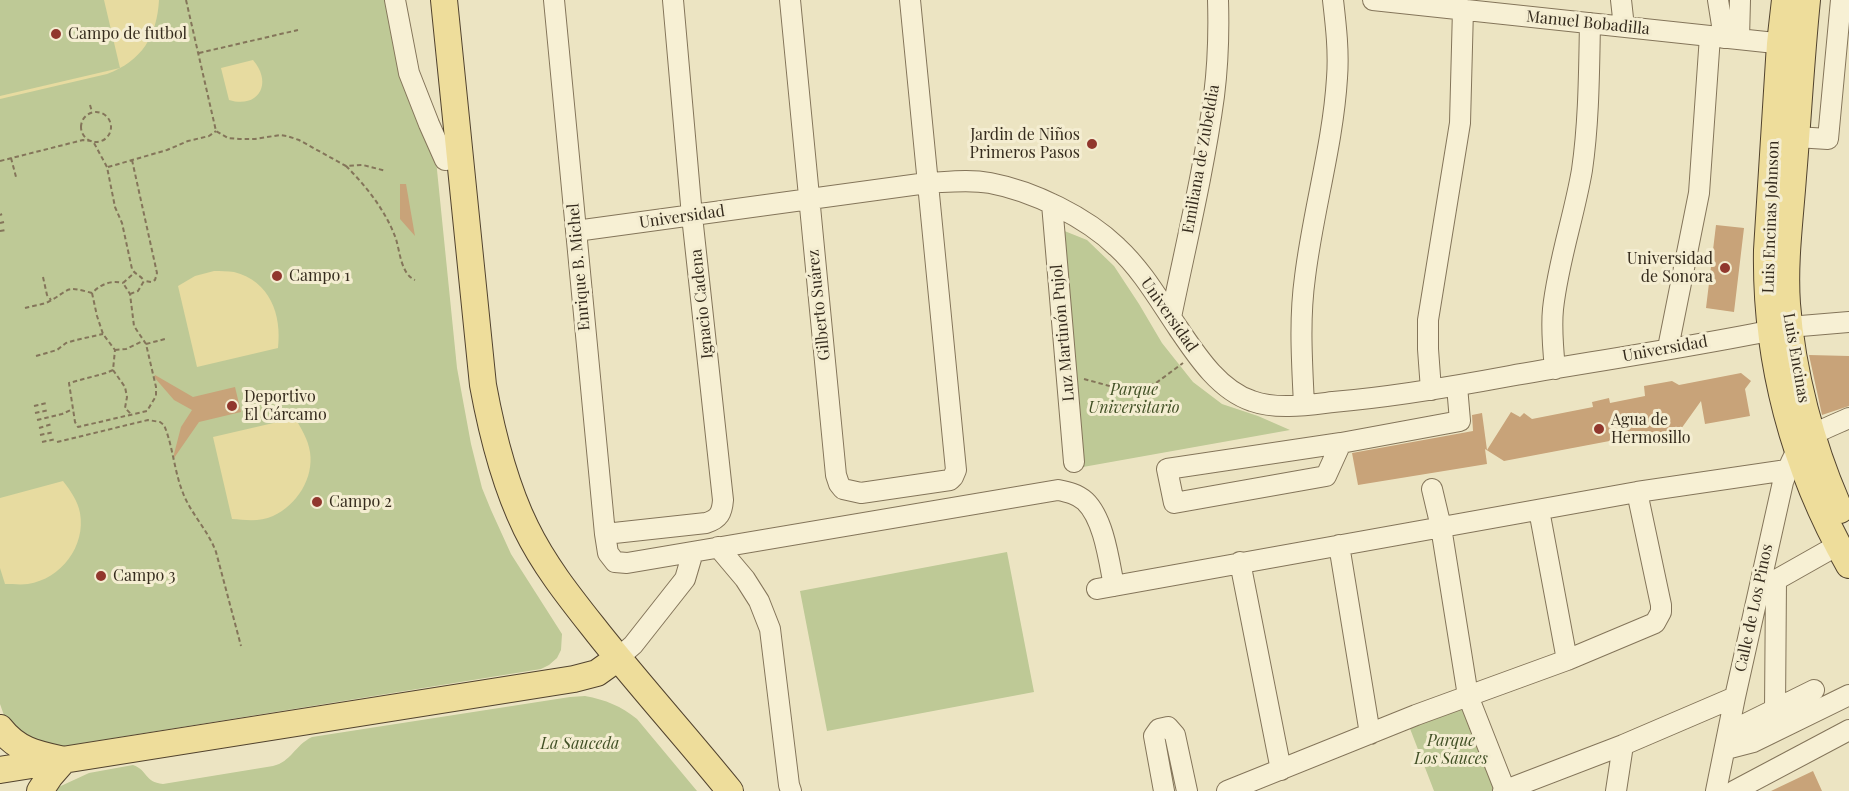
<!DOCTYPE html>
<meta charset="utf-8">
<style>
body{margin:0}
canvas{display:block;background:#ece4c2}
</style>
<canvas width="1849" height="791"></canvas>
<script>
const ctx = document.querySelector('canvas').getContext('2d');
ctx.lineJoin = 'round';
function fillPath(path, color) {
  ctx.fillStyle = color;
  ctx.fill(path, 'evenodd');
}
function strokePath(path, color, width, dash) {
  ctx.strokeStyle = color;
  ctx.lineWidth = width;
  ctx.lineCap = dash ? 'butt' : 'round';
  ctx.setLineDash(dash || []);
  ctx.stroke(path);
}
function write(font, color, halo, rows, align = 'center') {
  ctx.font = font + ' "Playfair Display",serif';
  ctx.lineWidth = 6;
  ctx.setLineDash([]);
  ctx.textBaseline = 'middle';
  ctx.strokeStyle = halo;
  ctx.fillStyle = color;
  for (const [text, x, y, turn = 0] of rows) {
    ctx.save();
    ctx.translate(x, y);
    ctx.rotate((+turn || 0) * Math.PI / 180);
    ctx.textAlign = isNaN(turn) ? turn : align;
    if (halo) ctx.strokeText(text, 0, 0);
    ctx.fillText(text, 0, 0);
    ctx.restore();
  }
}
fillPath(new Path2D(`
 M0,0H388L436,160L457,368L471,444L482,488L491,510L511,554L562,634L561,650L557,658L549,665L541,669L52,748L32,743L7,724L0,704Z
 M1062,230L1087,240L1114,266L1139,304L1162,343L1193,382L1222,404L1258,416L1290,430L1083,467Z
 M1007,552L1034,692L827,731L800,591Z
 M585,696C606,700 621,706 637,719L697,791H50L89,773L133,765C148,770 144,782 163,784L273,766C291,762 295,745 312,737L570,697Z
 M1466,703L1497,791H1434L1409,726Z`), '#bec996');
fillPath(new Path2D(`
 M104,0H159C157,36 142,61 107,74L0,99V96L120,68Z
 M253,60C273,83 259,109 229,100L221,68Z
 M214,271C220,271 228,271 234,272C270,281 282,315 278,348L197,367L178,286L195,276Z
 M295,418C301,428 308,439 310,452C314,478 297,505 273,516C260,522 246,520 232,519L213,437Z
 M63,481C70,490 78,501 80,513C86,546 61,579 28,584C21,585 12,584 5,584L0,568V498Z`), '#e7dba0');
fillPath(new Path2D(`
 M400,184H406L415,236L400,219Z
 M1716,225L1744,228L1734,312L1706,308Z
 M1809,355L1849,356V406L1822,415Z
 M1741,373L1751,381L1745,389L1750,416L1705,424L1701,401L1681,429L1660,434L1657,432L1504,461L1485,449L1487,464L1358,485L1352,453L1473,431L1472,415L1482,413L1487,450L1511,412L1520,417L1524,413L1532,419L1593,407L1592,402L1609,398L1610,403L1645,396L1644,386L1672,381L1679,385Z
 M155,375L193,397L235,387L241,412L199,422L174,458H173L181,427L192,410L174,400L154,377Z
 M1813,771L1822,791H1771Z`), '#c8a379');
const minor = new Path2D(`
 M395,0L409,73L429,124L445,160
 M554,0L605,534L608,553L615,562L627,563L1058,490C1068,492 1077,494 1085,501C1104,519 1109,561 1114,586
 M790,0L836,475L839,484L843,489L861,493L950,480L953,477L956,470L910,0
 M1373,0L1794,45
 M1621,0L1624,27
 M1718,0L1724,38
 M1739,39L1740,0
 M1796,137L1828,139L1841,0
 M1052,204L1074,462
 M576,231L927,183C948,182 969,179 990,183C1033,191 1086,217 1117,247C1142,270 1159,300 1178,328C1197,356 1219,390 1252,401C1277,410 1308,405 1333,402C1393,397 1451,387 1510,376C1603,360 1697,346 1789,327L1849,322
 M1171,317C1186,244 1204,170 1214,96C1218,64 1219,32 1218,0
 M1668,348L1699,193L1710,36
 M1555,369C1553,349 1551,329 1553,309C1558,262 1574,217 1582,170C1589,121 1589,72 1590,23
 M1431,390L1428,349V320L1460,123L1463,9
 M1304,405C1302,362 1299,320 1305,277C1313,211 1333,144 1337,78C1339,52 1336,26 1333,0
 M1341,443L1326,476L1174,503L1167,469L1341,443L1460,421L1457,386
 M1432,489L1441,527L1468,696L1505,790
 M1539,510L1567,660
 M605,534L706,523C719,519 722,513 723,500L692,216L673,0
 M1339,545L1370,734
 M718,547L745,579L759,601L770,629L789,785L791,791
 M1240,562L1281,770
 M1097,589L1637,492L1787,470
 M618,658L633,645L685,579L693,552
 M1775,710L1776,580L1838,545
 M1729,732L1814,690
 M1726,749L1753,742L1849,695
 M1164,791L1154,736L1159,729L1168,727L1175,735L1187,791
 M1227,791L1416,715L1567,660L1655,623L1661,612V605L1637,492
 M1503,791L1623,745L1735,697
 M1616,791L1623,745
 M1716,791L1735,697L1783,482C1800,436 1806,437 1849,418
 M1734,791L1849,730`);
const major = new Path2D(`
 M444,0L483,385C492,434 504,483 526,528C545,567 572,600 598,633C641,687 687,738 730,791
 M1785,0L1780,44L1767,250C1765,360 1794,469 1849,565
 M1807,0C1801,59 1798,118 1793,177C1790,219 1784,262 1787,304C1792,372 1812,448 1840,510
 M0,728C18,751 37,754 64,760L50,776L40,791
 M0,770L574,679L597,673L618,658`);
strokePath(minor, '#84755a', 22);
strokePath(major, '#52432e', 28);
strokePath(new Path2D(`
 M186,0L216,131L228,138L239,139H255L280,135L287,136L299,140L346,166L363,165L386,171
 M199,53L298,30
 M90,105L92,112
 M81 127a15 15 0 1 1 30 0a15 15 0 1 1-30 0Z
 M11,158L16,177
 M132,160L157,273L155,280L151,282L144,281
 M0,161L83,140L91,141L94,143L107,167L115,207L122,223L132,269C135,275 141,275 144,281
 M346,166C366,186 386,211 396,239C400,252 401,274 415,280
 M108,167L167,150L188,141L209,136L216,131
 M0,215L2,214
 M0,223L4,222
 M0,231L6,230
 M43,277L47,295L51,300
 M123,283L134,273
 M92,293L97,316L103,334L115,350L113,370L125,387L127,397L125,408L132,415
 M130,294L138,291L144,281
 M25,308C32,306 41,305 48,302C71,290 63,285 92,293C101,284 111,280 123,283
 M146,344L165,339
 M115,350L126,349L143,341
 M36,356L57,350L66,343L76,340L103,334
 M113,370L106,373L69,383L75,422L78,427L147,411L156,396V387L146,344L134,326L130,294L123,283
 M1084,379L1128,391L1156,383L1183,363
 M34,406L47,403
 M35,413L49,410
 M37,420L62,414L73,409
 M39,428L52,424
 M40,435L54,432
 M42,442L56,439
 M57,442L148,420L160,422L164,425C173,446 174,471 183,493C191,514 208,530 216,552L241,646`), '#84755a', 2, [4.5, 3]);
strokePath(minor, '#f7f0d4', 20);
strokePath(major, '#eedd9b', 26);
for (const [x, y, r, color] of [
 [56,34,6,"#91372d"],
 [1092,144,6,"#91372d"],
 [1725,268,6,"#91372d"],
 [277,276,6,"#91372d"],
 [232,406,6,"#91372d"],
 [1599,429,6,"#91372d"],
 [317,502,6,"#91372d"],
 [101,576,6,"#91372d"]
]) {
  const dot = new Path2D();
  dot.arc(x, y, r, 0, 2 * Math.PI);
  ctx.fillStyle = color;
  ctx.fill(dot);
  strokePath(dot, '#f4edd1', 2);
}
write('16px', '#352b1d', '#f4edd1', [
 ["Manuel Bobadilla",1588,23,6],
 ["Emiliana de Zubeldia",1201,159,-80],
 ["Universidad",682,217,-8],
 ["Luis Encinas Johnson",1771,217,-88],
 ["Enrique B. Michel",579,267,-95],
 ["Ignacio Cadena",702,304,-96],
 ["Gilberto Suárez",819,305,-96],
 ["Universidad",1169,315,55],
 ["Luz Martinón Pujol",1063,333,-95],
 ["Universidad",1665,349,-10],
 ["Luis Encinas",1796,358,80],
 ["Calle de Los Pinos",1754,608,-78]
]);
write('16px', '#352b1d', '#f4edd1', [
 ["Campo de futbol",68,34],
 ["Jardin de Niños",1080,135,"right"],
 ["Primeros Pasos",1080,153,"right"],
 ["Universidad",1713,259,"right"],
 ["de Sonora",1713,277,"right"],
 ["Campo 1",289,276],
 ["Deportivo",244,397],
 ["El Cárcamo",244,415],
 ["Agua de",1611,420],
 ["Hermosillo",1611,438],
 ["Campo 2",329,502],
 ["Campo 3",113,576]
], 'left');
write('italic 16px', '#415025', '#f4edd1', [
 ["Parque",1134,390],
 ["Universitario",1134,408],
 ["Parque",1451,741],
 ["Los Sauces",1451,759],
 ["La Sauceda",580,744]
]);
</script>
